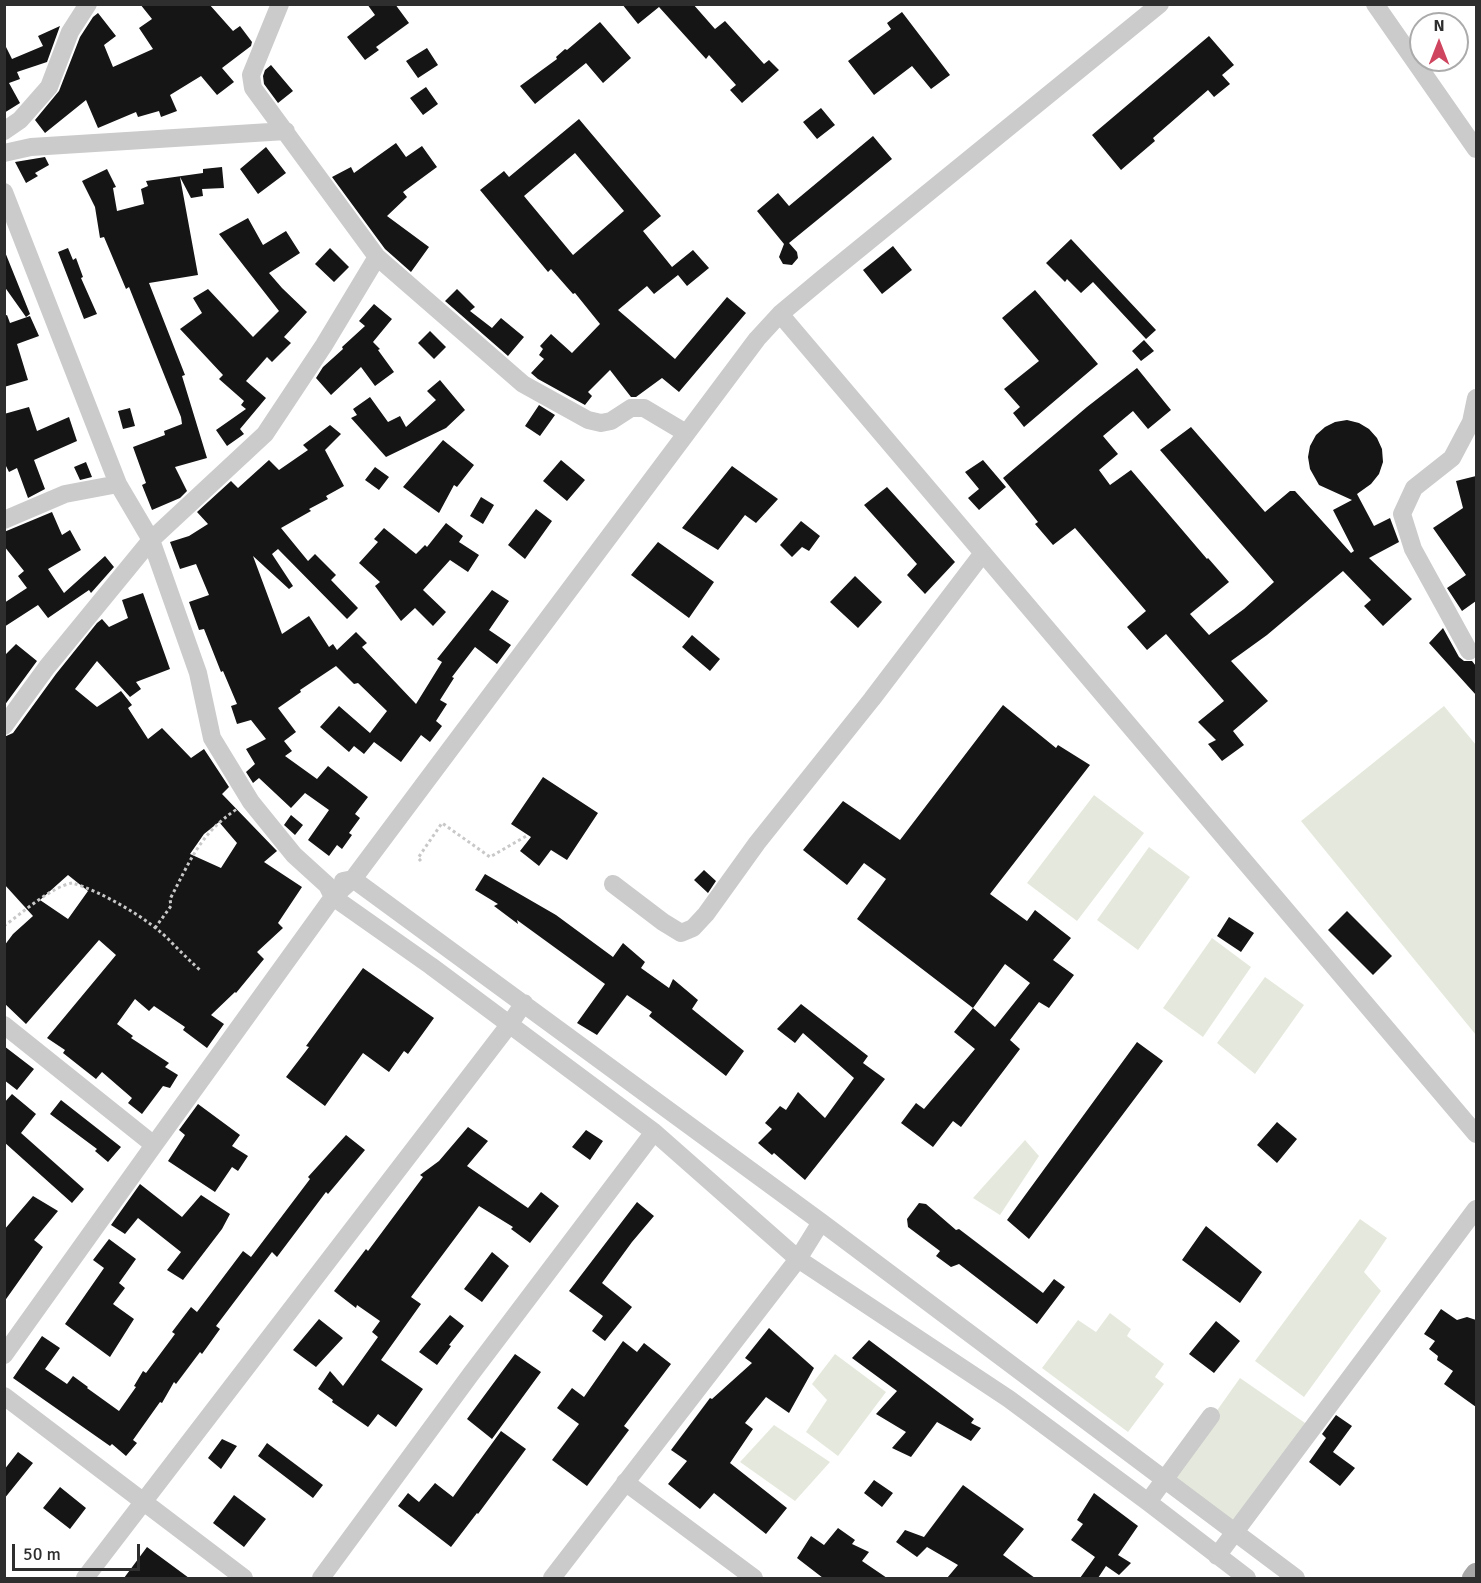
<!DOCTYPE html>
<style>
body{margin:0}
#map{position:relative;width:1481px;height:1583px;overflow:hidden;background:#fff;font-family:Signika,sans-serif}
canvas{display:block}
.frame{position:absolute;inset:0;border:6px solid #2e2e2e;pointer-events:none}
.north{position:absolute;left:1409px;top:12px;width:60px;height:60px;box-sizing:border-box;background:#fff;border:2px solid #ababab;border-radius:50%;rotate:0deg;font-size:16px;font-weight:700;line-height:24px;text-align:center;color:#2e2e2e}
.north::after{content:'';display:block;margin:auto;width:21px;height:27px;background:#cf455f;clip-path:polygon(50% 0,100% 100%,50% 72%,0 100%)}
.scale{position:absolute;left:12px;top:1544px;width:128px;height:27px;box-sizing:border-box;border:3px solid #2e2e2e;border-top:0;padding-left:8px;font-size:18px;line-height:21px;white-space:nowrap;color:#2e2e2e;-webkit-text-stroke:4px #fff;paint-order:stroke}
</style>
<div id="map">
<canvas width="1481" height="1583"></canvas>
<div class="frame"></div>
<div class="north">N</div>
<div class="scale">50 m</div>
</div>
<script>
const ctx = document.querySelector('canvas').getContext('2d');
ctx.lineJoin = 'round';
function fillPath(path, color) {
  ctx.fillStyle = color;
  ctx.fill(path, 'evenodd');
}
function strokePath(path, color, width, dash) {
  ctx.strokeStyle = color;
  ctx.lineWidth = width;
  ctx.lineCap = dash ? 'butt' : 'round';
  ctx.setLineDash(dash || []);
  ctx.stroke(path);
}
fillPath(new Path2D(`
 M1444,706L1476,745V1035L1301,821Z
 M1094,795L1144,833L1077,921L1027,883Z
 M1149,847L1190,877L1138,950L1097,920Z
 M1212,938L1251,967L1203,1037L1163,1008Z
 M1265,977L1304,1005L1255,1074L1217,1043Z
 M1025,1140L1039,1156L1000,1215L973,1198Z
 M1360,1219L1387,1238L1364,1272L1381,1291L1304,1397L1255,1361Z
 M1110,1313L1131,1329L1127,1336L1164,1364L1155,1377L1164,1384L1128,1432L1042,1368L1078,1320L1096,1332Z
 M835,1354L886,1392L838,1456L806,1432L827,1400L812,1384Z
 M1240,1378L1308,1425L1235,1529L1167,1481Z
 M774,1425L830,1462L795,1501L740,1462Z`), '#e5e9dd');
fillPath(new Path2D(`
 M140,4H209L233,31L240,26L252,42L251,46L222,68L234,82L217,95L201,76L170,95L177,111L161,117L159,111L138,117L136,112L98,128L86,100L45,133L35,120L59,91L80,37L93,17L98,13L116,36L104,45L113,67L153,49L139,28L152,19Z
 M367,4H395L409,23L376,47L379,50L365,60L347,37L375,15Z
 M622,4H693L715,29L725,21L764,64L769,60L779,70L742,103L730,90L736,85L709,55L706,59L659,7L638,24Z
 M902,12L950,75L931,89L912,66L874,95L848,61L891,29L887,23Z
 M600,22L631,58L603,83L586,63L535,104L520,86L557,59L556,57L565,49L567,50Z
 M60,26L47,62L17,72L20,79L9,83L20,103L4,113V43L12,59L43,46L38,36Z
 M1209,36L1234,65L1222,75L1230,84L1214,97L1208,90L1153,138L1155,141L1121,170L1092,135Z
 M427,48L438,65L418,78L406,61Z
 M271,65L293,91L278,103L264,84L263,76L265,70Z
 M426,87L438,104L423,115L410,98Z
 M821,108L835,125L817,139L803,122Z
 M579,119L661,216L643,231L672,267L693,250L709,268L687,286L678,275L654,294L647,286L618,310L675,359L727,297L746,313L679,392L662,378L636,397H631L610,370L588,392L592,396L585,405L538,379L531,373L544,359L539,355L543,349L540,346L551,334L572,353L600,324L575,293L573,294L551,269L548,272L480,190L504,171L509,177ZM575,153L624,211L573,255L524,196Z
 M873,136L892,159L789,243L797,252L798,258L792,265L783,264L779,257L784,244L757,211L778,193L789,206Z
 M396,143L406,157L422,146L437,167L403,192L407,197L387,216L429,247L411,272L385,249L332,177L351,167L354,173Z
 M266,147L286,173L258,194L240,169Z
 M45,157L49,165L35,173L38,176L26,183L15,162Z
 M222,167L224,188L202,189L203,196L191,198L180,177L198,275L149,283L185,375L182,376L207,458L175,467L187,491L180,498L152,510L142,485L146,483L133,447L165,435L164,431L182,424L181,417L129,287L126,289L104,237L100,238L95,207L82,181L107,169L116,187L113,188L117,211L144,204L141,189L148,186L146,181L203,173V169Z
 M248,218L263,245L286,231L300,253L269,273L282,288L307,312L284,337L291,343L272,362L267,357L246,381L266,398L240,429L244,434L227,446L216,430L246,409L241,405L244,401L219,379L223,375L180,329L202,313L193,298L208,289L253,337L279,311L219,234Z
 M1071,239L1156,330L1146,339L1093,282L1081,293L1067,279L1065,282L1046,263Z
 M893,246L912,270L882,294L863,270Z
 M68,248L73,260L76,258L83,277L81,278L97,314L84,319L58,252Z
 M330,248L349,267L334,282L315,264Z
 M5,252L30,314L26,317L4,286Z
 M457,289L475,307L470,311L492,328L501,318L524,337L508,356L445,301Z
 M1035,290L1098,364L1024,427L1013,413L1020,407L1004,389L1039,361L1002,318Z
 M374,304L392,319L373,342L380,349L378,350L394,372L375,386L361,367L331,395L316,378L323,367L343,349L342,347L365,326L359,321Z
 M7,315L10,323L30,316L39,336L17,344L28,380L4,387V316Z
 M430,331L446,347L434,359L418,343Z
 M1144,340L1154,351L1141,361L1132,351Z
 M1137,368L1171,410L1148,429L1133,411L1103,436L1118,454L1099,470L1110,485L1131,470L1207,559L1208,558L1229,582L1190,614L1209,635L1244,609L1274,582L1160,450L1191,427L1265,512L1290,491H1295L1351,553L1354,551L1333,510L1352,500L1319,485L1310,469L1308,457L1310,446L1316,435L1325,427L1335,422L1347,420L1359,423L1369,429L1377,438L1382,449L1383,462L1379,474L1371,484L1357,494L1374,526L1390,518L1399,542L1369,558L1412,599L1383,626L1364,606L1371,600L1343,571L1267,635L1231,661L1268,701L1233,731L1244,745L1222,761L1208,744L1216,740L1198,722L1224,701L1166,634L1147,650L1127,627L1146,611L1075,528L1053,545L1035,524L1038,522L1003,478L1087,407Z
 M440,380L465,410L446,428L386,457L351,418L357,415L353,409L370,397L388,422L400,416L406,427L436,400L427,391Z
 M539,405L555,415L540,436L525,426Z
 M29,407L37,431L69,417L77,441L34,460L45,489L28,498L17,468L9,472L4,462V414Z
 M130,408L135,426L123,429L118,411Z
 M330,425L341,434L325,450L344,486L326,496L328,499L309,509L311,511L281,528L308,561L315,554L336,575L331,580L358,608L347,619L278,549L272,554L293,586L289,589L253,556L282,634L309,616L329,647L333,644L337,650L356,632L367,643L362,647L416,704L442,662L437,659L492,590L509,601L489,630L511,645L497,664L475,647L452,677L454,678L440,700L447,704L436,721L442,726L430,742L421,735L401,762L374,742L364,754L354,746L349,752L320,727L339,706L370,733L387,711L358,683L354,684L336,666L300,690L301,692L278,708L296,732L284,741L292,751L285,756L317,779L328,766L368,797L355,814L360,818L349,833L352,835L342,849L337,845L329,856L308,840L329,810L305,793L291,808L259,778L253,783L246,772L255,764L246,749L266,739L251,720L237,724L231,706L237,704L223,671L221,672L204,629L199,630L189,602L209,595L196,564L180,569L170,542L189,536L208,524L197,512L231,481L238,488L269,460L279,470L308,450L303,445Z
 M443,440L474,465L457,487L454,485L439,513L403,487Z
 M561,460L585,480L567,501L543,481Z
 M983,460L1006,487L979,510L968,498L979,489L965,472Z
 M86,462L92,477L80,480L74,467Z
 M732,466L778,499L756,523L745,515L718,550L682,528Z
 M375,467L389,477L379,490L365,480Z
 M1476,476V601L1462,611L1447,588L1466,575L1433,528L1463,508L1456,481Z
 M887,487L955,562L925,594L907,575L917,564L864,505Z
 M481,497L494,505L483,524L470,516Z
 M536,509L552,521L525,559L508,545Z
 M52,512L62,535L70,530L81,550L48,569L64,593L105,556L114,567L91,593L89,590L48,618L38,605L4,627V603L27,588L18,576L24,571L4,546V532Z
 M801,521L820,536L809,551L802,547L792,557L780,545Z
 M446,523L463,536L459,542L479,555L468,572L450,560L423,590L446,612L433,626L415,608L401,621L375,586L380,582L359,563L378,542L374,539L384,528L416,554L425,545L427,547Z
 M658,542L714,582L689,618L631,575Z
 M855,576L882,602L858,628L830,602Z
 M143,593L170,669L136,682L141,689L130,697L97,661L75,689L97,707L121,691L132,705L128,708L148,739L162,728L191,758L204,749L229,787L222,794L277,851L264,862L302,887L278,923L283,928L257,952L264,959L236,993L235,992L211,1015L224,1024L207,1048L183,1030L185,1027L154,1006L149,1011L135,999L117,1024L133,1036L131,1038L169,1063L165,1067L178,1075L170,1088L163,1086L142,1114L128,1103L132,1098L102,1072L96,1079L63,1053L65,1050L47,1038L116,955L99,940L26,1024L4,1003V946L13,934L33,916L4,884V737L13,733L56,674L97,623L102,619L109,627L128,618L122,600ZM219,822L237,843L221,868L190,854L204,834ZM68,875L88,891L68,919L40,900Z
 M1443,628L1459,657L1464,661H1472L1476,666V695L1429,643Z
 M692,635L720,659L710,671L682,647Z
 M16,644L37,661L4,706V656Z
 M1003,705L1056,748L1058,745L1090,765L990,894L1027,921L1035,910L1071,938L1053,960L1074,975L1049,1008L1039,1002L1010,1040L1020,1049L961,1127L953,1121L933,1147L901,1123L916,1103L924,1109L975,1049L954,1032L973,1008L857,919L886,879L864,863L847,885L803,850L843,801L900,840ZM1005,964L1030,983L995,1027L973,1008Z
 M543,777L598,813L567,860L551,850L539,866L520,851L531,837L511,824Z
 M291,815L303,825L295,835L284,825Z
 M704,870L716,881L708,893L694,880Z
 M485,874L556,915L613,957L623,943L645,962L641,968L669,988L673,979L698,1000L692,1009L744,1051L726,1076L649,1016L652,1012L627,995L597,1035L577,1023L605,984L517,920L518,924L494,906L498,904L475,890Z
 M1347,911L1392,956L1373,975L1328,930Z
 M1229,917L1254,933L1241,952L1217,936Z
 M363,968L434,1018L408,1054L404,1051L389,1072L363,1053L325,1106L286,1077L309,1047L306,1046Z
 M801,1004L868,1056L863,1063L885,1079L805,1180L774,1153L772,1155L758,1143L772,1129L765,1123L780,1106L786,1110L798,1092L825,1118L854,1078L803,1033L795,1043L777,1029Z
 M1137,1042L1163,1061L1029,1239L1007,1220Z
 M4,1046L34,1069L17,1090L4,1080Z
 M12,1094L36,1114L21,1133L84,1189L72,1203L4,1142V1103Z
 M61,1100L121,1147L108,1162L95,1151L97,1149L50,1114Z
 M198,1104L240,1135L232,1146L248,1156L238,1171L232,1167L215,1192L168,1161L185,1135L179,1130Z
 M1277,1122L1297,1139L1277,1163L1257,1145Z
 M468,1127L488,1141L467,1166L528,1208L541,1192L559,1206L530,1243L511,1229L513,1227L479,1206L411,1297L421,1304L381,1360L423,1389L396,1427L378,1414L368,1427L332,1402L333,1400L318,1389L330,1371L343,1386L378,1337L372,1332L380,1321L357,1305L356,1308L334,1291L366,1249L368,1251L423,1177L420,1175L439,1161Z
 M586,1130L603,1141L590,1160L572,1147Z
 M346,1135L365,1150L328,1194L326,1192L277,1257L272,1252L216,1326L220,1329L202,1354L200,1352L176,1384L174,1382L162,1403L160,1402L133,1440L137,1443L126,1456L112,1444L110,1446L13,1378L42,1336L60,1348L45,1369L67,1384L73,1376L88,1387L87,1388L119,1411L136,1387L134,1386L143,1371L146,1373L175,1334L172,1332L191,1307L197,1312L243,1251L251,1257L310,1179L308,1177Z
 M140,1184L182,1217L201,1195L230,1214L222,1229L183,1280L167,1270L181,1252L138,1218L125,1234L111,1225Z
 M33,1196L58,1211L34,1240L43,1247L4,1302V1230Z
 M637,1202L654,1216L632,1242L602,1283L632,1307L605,1341L592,1331L603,1316L569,1291Z
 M919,1203L926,1204L956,1230L959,1229L1043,1293L1054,1279L1065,1287L1037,1324L959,1264L951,1267L936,1256L940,1251L908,1227L907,1219Z
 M1206,1226L1262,1272L1240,1303L1182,1260Z
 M109,1239L136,1259L119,1283L125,1288L113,1304L134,1319L110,1357L65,1324L104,1268L93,1260Z
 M492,1252L509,1266L482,1302L464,1289Z
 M1441,1309L1457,1320L1467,1317L1476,1320V1407L1444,1384L1453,1371L1437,1360L1438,1356L1429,1349L1435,1341L1424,1334Z
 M450,1315L464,1326L449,1345L451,1346L437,1365L419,1352Z
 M319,1319L343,1338L316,1367L293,1350Z
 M1216,1321L1240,1341L1214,1373L1189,1354Z
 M769,1328L814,1368L789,1413L766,1397L745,1423L753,1429L730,1463L787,1508L766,1534L714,1493L700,1509L668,1484L687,1461L671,1450L710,1398L712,1399L752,1363L745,1358Z
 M869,1340L974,1419L971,1423L981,1428L971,1441L937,1422L911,1457L892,1448L906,1432L876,1414L897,1391L852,1358Z
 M623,1341L637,1352L644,1343L671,1364L624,1426L629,1430L587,1486L552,1460L579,1424L557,1408L572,1388L584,1397Z
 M515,1354L541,1372L492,1439L467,1419Z
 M1336,1415L1352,1426L1333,1452L1355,1468L1340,1486L1309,1462L1326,1438L1322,1434Z
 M501,1431L526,1449L478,1514L477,1513L451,1547L398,1506L408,1493L419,1502L435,1483L453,1497Z
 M222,1439L237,1446L221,1469L208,1458Z
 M267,1443L323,1485L313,1498L258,1456Z
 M18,1452L33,1463L4,1499V1470Z
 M874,1480L893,1493L882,1507L864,1493Z
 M963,1485L1024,1529L1003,1555L1035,1578H947L958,1565L927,1547L917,1557L896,1542L905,1530L924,1537Z
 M60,1487L86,1508L70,1529L43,1508Z
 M1094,1493L1138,1526L1118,1555L1131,1563L1119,1575L1106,1566L1098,1578H1080L1095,1557L1071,1540L1083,1524L1077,1520Z
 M234,1495L266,1519L244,1547L213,1523Z
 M838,1528L855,1540L852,1544L869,1552L862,1561L887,1578H823L797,1558L811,1536L824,1545Z
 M147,1547L189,1578H124Z`), '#151515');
strokePath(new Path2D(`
 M421,861L418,858L442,823L490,857L528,835
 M4,926C22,913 51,887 72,883C101,891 151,920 171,942C181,952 190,961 201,971
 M155,928L171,906L170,899C190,862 199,834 237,809`), '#c8c8c8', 3, [3, 3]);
strokePath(new Path2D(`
 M280,4L251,75L253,88L377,257L523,384L588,420L601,423L611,421L631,408H644L686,433
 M1375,4L1476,149
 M4,131L20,120L49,87L70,32L88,4
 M4,153L31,147L286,131
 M4,192L118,484L151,540L198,673L212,738L251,802L294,855L327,885L333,897L431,966L654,1132L798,1259L1009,1399L1148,1502L1247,1578
 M780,314L1476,1134
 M4,520L65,494L118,484
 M1469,651L1413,549L1402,514L1414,488L1452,458L1471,422L1476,398
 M4,726L47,667L151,540L265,434L324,345L377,257
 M343,881L353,879L821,1222L1296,1578
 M613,884L663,922L681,933L693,928L706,914L757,843L872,699L983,553
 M4,1025L154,1145
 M4,1355L154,1145L333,897L353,879L757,339L780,314L822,279L1160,4
 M4,1396L244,1578
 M625,1482L754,1578
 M1148,1502L1211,1416
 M1217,1556L1476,1209
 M85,1578L509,1025L524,1003
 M321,1578L471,1374L654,1132
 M552,1578L798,1259L821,1222`), '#cbcbcb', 18);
strokePath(new Path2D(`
 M1473,1578L1476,1574`), '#a6a6a6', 22);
</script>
